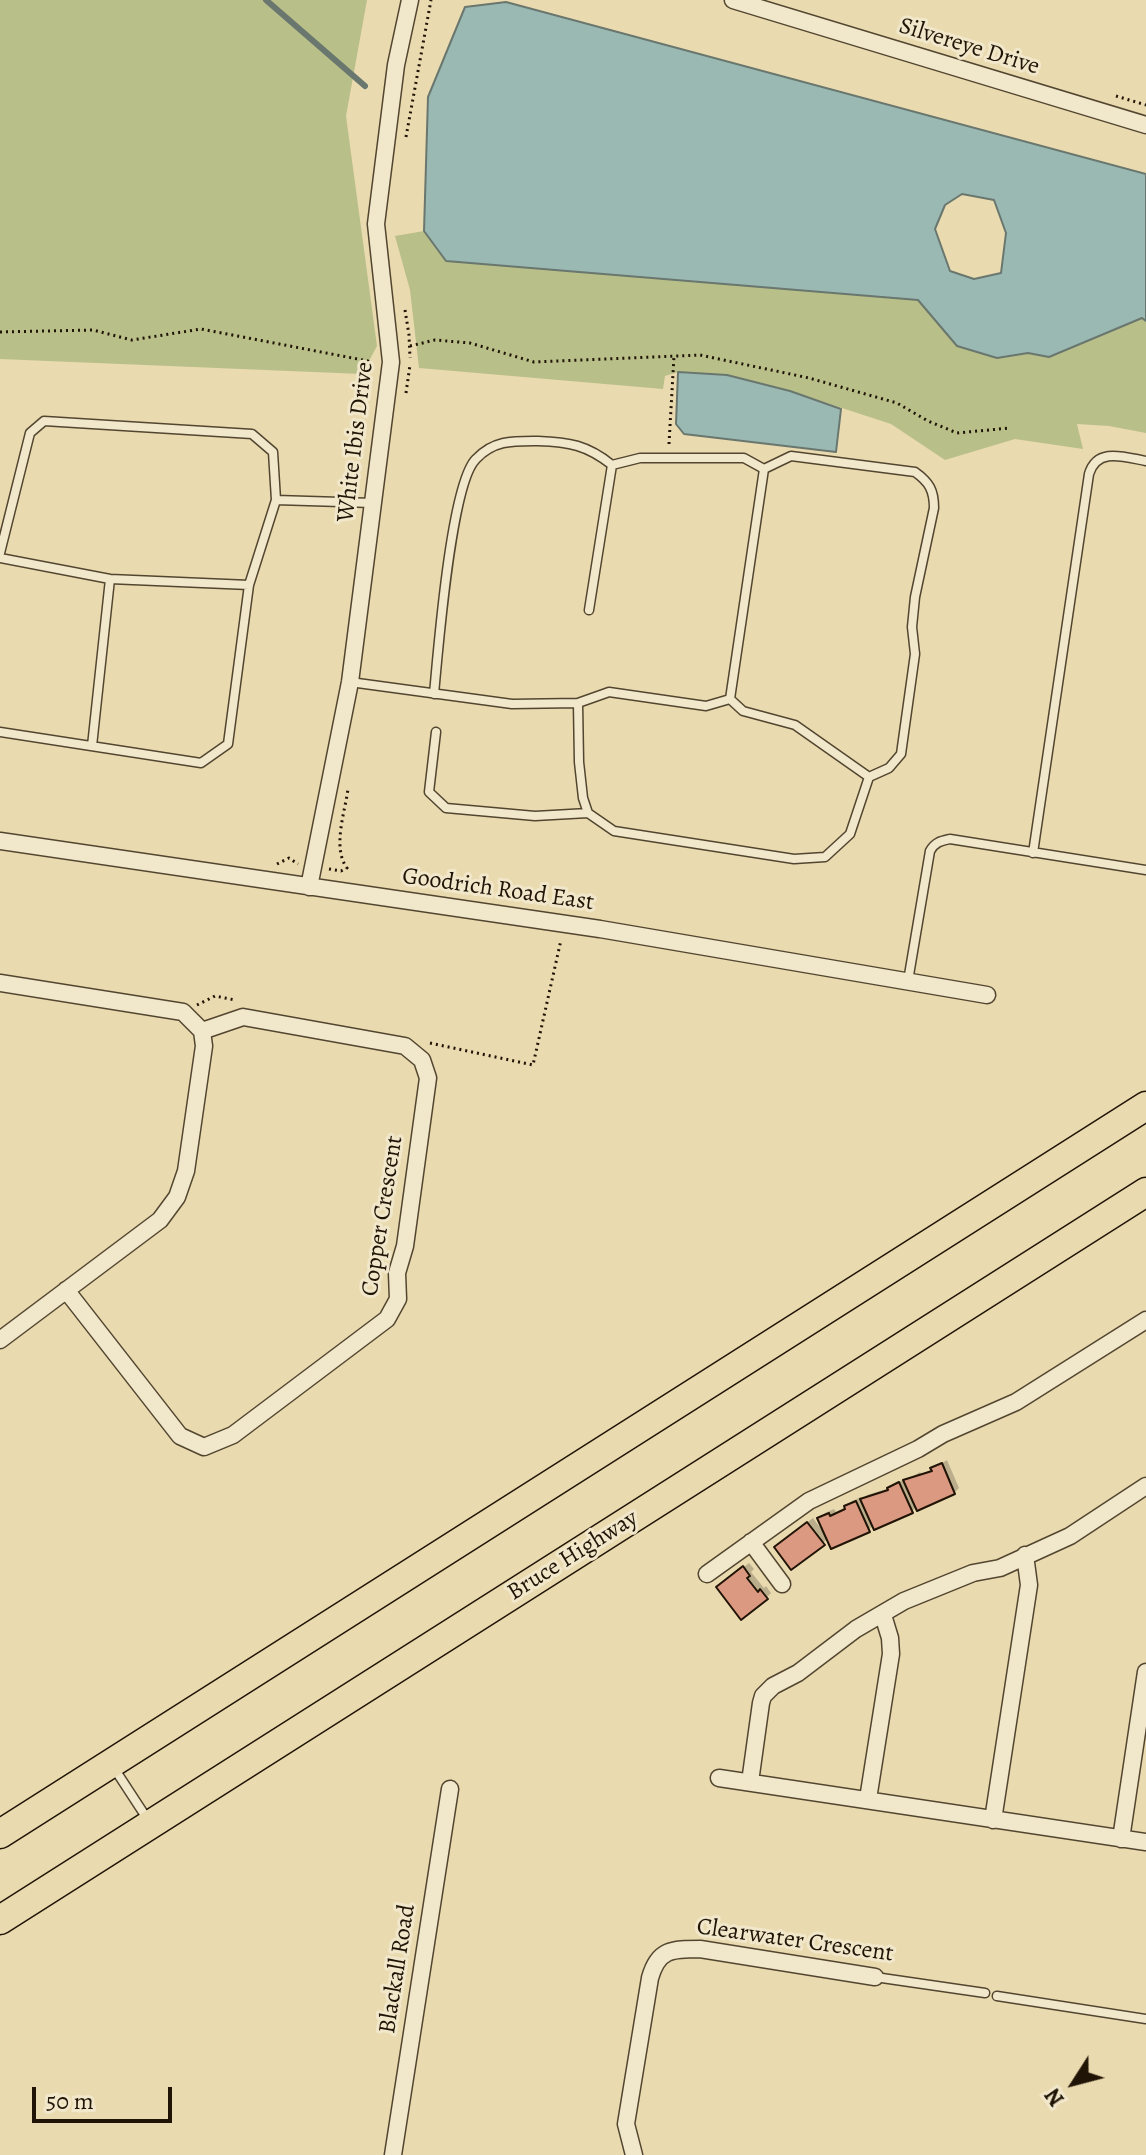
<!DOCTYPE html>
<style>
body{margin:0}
#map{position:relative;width:1146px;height:2155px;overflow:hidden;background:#eadaaf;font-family:Alegreya,serif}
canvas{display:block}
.north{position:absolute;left:1034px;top:2043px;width:80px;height:80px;-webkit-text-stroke:6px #f1e7cb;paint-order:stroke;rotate:234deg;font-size:22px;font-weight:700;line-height:32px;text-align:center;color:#201406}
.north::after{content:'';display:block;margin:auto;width:28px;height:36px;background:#201406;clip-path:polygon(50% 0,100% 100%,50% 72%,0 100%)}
.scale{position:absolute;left:32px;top:2087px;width:140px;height:36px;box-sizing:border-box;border:4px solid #201406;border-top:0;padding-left:10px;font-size:24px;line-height:28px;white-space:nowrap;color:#201406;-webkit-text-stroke:6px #f1e7cb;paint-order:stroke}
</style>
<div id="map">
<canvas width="1146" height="2155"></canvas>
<div class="north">N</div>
<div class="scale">50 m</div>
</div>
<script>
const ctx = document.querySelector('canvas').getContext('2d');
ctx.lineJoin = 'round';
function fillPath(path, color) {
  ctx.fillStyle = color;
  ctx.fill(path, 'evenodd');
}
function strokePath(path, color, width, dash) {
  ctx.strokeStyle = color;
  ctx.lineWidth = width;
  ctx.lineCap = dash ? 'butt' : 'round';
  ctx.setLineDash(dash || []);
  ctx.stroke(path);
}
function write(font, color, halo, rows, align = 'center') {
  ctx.font = font + ' Alegreya,serif';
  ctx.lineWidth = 6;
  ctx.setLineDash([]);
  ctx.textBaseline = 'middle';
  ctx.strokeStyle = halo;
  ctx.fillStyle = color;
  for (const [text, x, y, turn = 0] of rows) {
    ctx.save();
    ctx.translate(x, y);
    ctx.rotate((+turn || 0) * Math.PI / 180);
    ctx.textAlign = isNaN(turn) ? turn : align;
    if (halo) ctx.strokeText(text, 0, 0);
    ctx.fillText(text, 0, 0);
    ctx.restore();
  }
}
fillPath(new Path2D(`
 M0,0H367L346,116L377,346L362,374L0,359Z
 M424,231L446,261L918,300L956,346L997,357L1028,353L1050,357L1142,318L1146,321V433L1109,426L1077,424L1083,449L1015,439L945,460L891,424L790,391L727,375L678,372L665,376L663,389L419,368L410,290L395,236Z`), '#b9bf89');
const water = new Path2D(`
 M506,2L1146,174V321L1142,318L1049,357L1028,353L997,358L957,346L918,300L446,261L424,231L428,97L465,7ZM962,194L994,200L1006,233L1001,273L974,279L950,271L935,229L945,205Z
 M678,372L727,375L790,391L841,409L836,452L684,434L676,424Z`);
fillPath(water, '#9ab9b3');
strokePath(water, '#69776e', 2);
fillPath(new Path2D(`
 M947,1460L959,1488L954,1493L917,1506L911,1512L874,1525L868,1530L828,1538L823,1543L782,1542L813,1518L824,1533L819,1518L825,1513L834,1509L836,1512L847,1507L852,1501L861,1497L862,1500L867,1495L890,1488L904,1479L905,1481L920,1472L922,1475Z
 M749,1563L754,1569L751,1572L764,1588L766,1586L771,1593L766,1598L724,1582Z`), '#0003');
strokePath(new Path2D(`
 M266,0L365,86`), '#69776e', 6);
const building = new Path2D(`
 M942,1463L955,1494L917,1511L903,1480L932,1471L930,1468Z
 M899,1482L913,1513L874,1530L860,1499L888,1490L887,1488Z
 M856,1501L870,1532L831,1549L817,1518L829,1513L830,1516L845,1509L844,1506Z
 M807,1522L825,1545L791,1570L774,1547Z
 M743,1566L750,1576L747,1578L758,1592L760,1589L768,1599L741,1620L716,1587Z`);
fillPath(building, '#db9981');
strokePath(building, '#201406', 2);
const lane = new Path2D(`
 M612,465L640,458H744L764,469L791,456L915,472C929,482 934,490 934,508L915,597L912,627L915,654L901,754L889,768L869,777
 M276,500L373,503
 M0,553L30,433L44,421L252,434L273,452L276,500L249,585L228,744L201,763L0,732
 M0,558L110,579L249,585
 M350,682L512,704L578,703L609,692L706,706L730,699L743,711L795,725L869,777L850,834L825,857L794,859L614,831L588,813L583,798L579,762L578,703
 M434,694C438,652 451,483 476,459C494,440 513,441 538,441C569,442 587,445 612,465L589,610
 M730,699L764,469
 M436,732L429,792L446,808L535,816L588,813
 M92,746L110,579
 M1033,853L1089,474C1097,447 1124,457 1146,461
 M908,981L930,851C935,842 941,841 950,839L1146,870
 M114,1768L148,1820
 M875,1977L985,1993
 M997,1996L1146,2019`);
const street = new Path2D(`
 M733,0L1146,125
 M0,841L600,929L987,995
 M309,887L350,682L391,362L376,224L396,65L410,0
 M0,983L183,1012L202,1031
 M66,1290L180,1436L204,1447L233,1435L387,1319L398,1299L397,1273L405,1246L428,1078L422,1060L405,1046L243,1017L202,1031
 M0,1340L160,1220L177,1197L186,1171L204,1046L202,1031
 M751,1542L782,1584
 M707,1574L809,1501L918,1449L943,1434L1016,1402L1146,1320
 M719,1778L1146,1842
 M750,1782L761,1703L763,1696L773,1686L798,1673L856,1629L904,1601L973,1573L1000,1568L1070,1536L1146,1486
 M868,1799L891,1654L890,1638L883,1615
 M993,1820L1029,1585L1025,1555
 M1121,1839L1146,1672
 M393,2155L450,1789
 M634,2155L626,2124L650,1978C658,1949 672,1949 700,1949L875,1977`);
const highway = new Path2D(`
 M0,1834L1146,1106
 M0,1920L1146,1192`);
strokePath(lane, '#524630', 11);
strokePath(street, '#524630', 19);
strokePath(highway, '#201406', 31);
strokePath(new Path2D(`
 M1116,96L1146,105
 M406,137L431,0
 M405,310L409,335L410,358
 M0,332L93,330L132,340L201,329L368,361L370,380
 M410,346L435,340L470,343L534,362L700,355L809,378L897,403L928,421L957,433L1010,428
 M406,393L410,365
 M669,444L674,356
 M277,864L289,858L298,864
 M329,869L341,871L347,868C332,848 345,812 348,789
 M197,1005L215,996L235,1000
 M430,1043L533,1065L561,940`), '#201406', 3, [2, 4]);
strokePath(lane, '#f1e7cb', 8);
strokePath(street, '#f1e7cb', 16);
strokePath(highway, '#eadaaf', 28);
write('24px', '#201406', '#f1e7cb', [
 ["Silvereye Drive",969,47,17],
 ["White Ibis Drive",356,442,-83],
 ["Goodrich Road East",498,890,8],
 ["Copper Crescent",383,1216,-81],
 ["Bruce Highway",573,1556,-32],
 ["Clearwater Crescent",795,1941,8],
 ["Blackall Road",398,1969,-81]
]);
</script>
